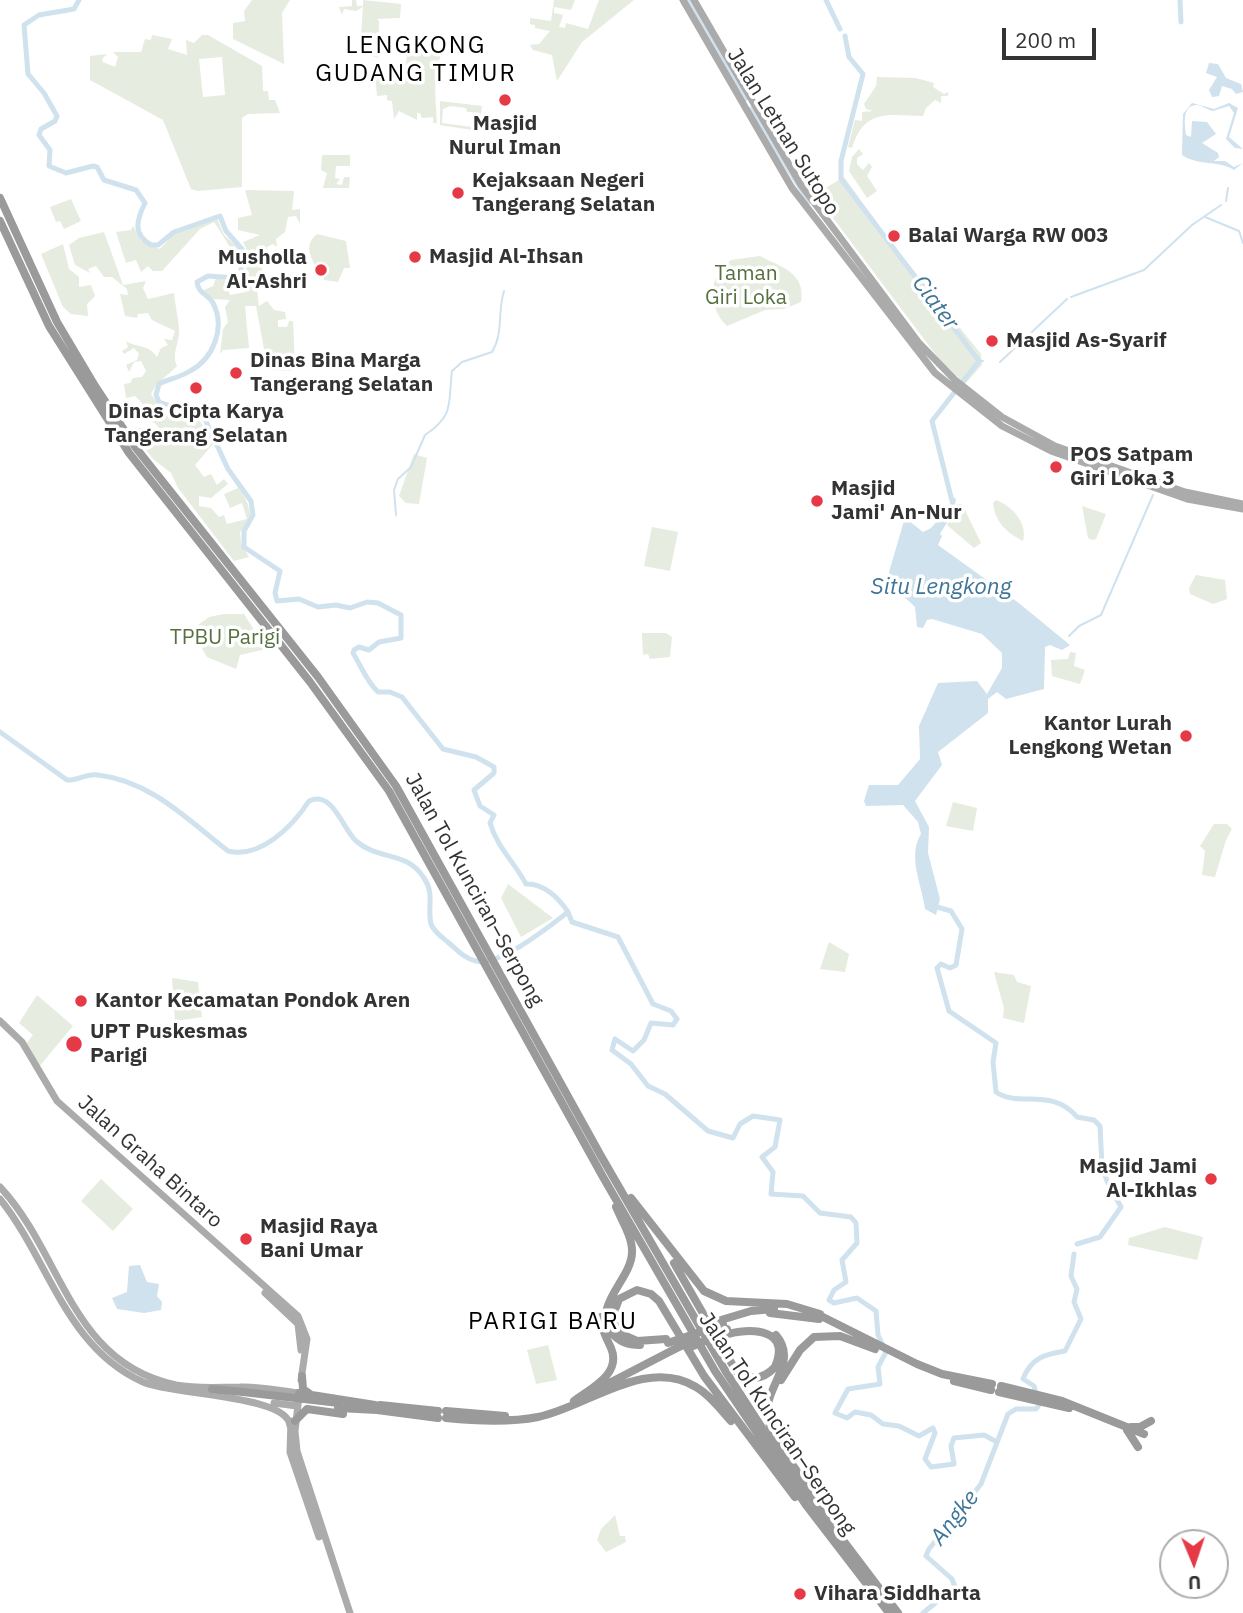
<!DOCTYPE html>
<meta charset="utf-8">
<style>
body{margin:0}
#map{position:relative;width:1243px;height:1613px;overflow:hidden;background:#fff;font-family:"IBM Plex Sans",sans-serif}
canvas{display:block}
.north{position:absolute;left:1159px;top:1529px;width:70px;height:70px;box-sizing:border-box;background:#fff;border:2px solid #adadad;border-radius:50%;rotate:178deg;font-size:19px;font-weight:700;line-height:28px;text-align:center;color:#333}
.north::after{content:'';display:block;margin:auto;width:24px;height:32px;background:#e63946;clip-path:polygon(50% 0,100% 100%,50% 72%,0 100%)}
.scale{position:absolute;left:1002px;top:28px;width:94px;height:32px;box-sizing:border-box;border:4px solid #333;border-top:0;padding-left:9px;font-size:21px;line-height:24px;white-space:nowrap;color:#333;-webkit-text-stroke:5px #fff;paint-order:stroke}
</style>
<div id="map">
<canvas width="1243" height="1613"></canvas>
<div class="north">U</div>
<div class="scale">200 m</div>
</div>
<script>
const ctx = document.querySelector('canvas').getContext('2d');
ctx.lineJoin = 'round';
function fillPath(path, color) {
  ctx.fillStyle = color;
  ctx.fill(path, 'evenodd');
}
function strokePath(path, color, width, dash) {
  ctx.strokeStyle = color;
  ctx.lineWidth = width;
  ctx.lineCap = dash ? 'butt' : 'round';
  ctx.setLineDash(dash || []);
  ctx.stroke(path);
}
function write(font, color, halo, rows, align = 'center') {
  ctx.font = font + ' "IBM Plex Sans",sans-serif';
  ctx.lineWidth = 7;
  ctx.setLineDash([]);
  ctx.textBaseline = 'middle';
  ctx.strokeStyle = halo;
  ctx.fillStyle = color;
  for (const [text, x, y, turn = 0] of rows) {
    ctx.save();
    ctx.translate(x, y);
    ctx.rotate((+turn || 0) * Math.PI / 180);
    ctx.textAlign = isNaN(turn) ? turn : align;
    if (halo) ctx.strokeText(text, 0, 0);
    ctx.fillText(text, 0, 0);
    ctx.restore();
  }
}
fillPath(new Path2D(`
 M252,0H290L282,13L284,64L233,39V23L245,21L244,11Z
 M343,0H356L357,6H363V0L401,4L400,18L377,19L379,21L378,58L360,51L363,7L356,11L344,9L342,15L339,7L352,6V0Z
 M554,0H575L571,10L554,7V13L563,15L559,27L565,28L566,23L588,29L599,0H634L582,42L557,81L552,55L533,50L530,45L539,44L550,31L535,28V25L530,24V18L551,21Z
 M152,35L172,39L168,49L187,55L186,40L194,43L202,35H208L262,66L263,91H268L269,100H275L280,113L248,114L242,118V187L198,191L191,189L163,120L90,80V56L107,54L102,59L103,62L115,67L118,57L113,52H141L145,39L151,40ZM222,57L225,95L203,97L199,59Z
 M407,52L442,53C432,74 436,100 437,123H433V117L422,118L420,113H417V120L399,111L394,119L392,101L387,100V95L377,96L375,73L379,77L405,78Z
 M877,77L916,78L934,83L933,87L944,94L948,92V96H941V103L935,100L926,108L923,116C889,115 864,108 852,148L848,147L855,120L862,121V112L873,111L866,109L864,104L876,86Z
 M440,101L482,106L479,131L440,125ZM450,106L466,108L467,112H473L472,127L442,123L443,109Z
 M859,149L863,154L857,158V164L863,170L869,163L872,167L867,176L877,191L867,198L849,171L852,157Z
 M322,155H350V166H336L335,178L340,179L336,184L342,185L344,177H350L349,188H323L327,173L321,170Z
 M844,177L894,246L981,354L982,365L965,384L939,359L815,194Z
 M245,190L294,191L292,210L300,209V224L296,216L288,217L285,232L276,239L277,247L273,244L267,247L269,263L262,266V279L256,282L259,306L267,301L274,310L285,312L286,319L278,320V327H287L289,321H293L295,367H291V371L268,370L256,306H245L249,348L223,350L220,354L223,329L228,322L225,307L230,300L214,299L202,291L213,286L216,278L225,280L230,295L246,292V248L243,242L260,235L238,230V218L252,215Z
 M71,199L81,221L64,229L60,221L56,222L50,207Z
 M217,218L224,235L240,249L239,261L214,222L200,229L162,271H153L148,266L141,272L136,260L126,263L116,232L131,230L133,226L141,241L160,249L175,233Z
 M104,232L123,285L146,281L143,288L148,299L174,293C175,305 178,316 179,328C180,343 171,353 177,366C168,376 157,381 151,394L164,413L185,408C209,424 213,447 227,470C238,487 249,498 251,518L240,532L241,543L249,557L234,561L178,488L171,473L153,459L133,433L134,427L161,432C154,416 144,421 130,421L127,417L140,414L142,403L135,396L126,398L124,384L130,383L133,378L142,377L146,371L141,361L134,362L129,372L126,365L137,360L139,354L134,348L124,354L122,351L128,347L126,341C136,348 147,343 157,357L161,348L168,345L164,339L172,340L175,331L152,320L148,313L138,314L137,318L125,316L120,294L128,295L127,289L112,277H104L96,266L88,269L90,273L75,265L69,245L79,238ZM213,444L238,488L224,494L230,508L242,503L247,519L227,524L224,515L219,517L211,508L199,506V496L211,498L228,484L224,479L217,485L211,474L204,477L195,465Z
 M317,234L346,241L350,268H344L338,282L324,280V266L315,265C309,254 305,244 317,234Z
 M63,244L69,269L79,277V287L91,285L95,296L87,304L88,316L71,314L63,307L41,254Z
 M760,256C780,267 806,272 801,302L784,309L765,310L727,326C708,308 707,276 731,260Z
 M414,454L427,458L419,504L406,503L399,496Z
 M996,500C1012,506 1028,523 1023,541C1007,533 995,522 993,503Z
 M957,504H962L981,543L974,548L947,525Z
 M1082,506L1106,514L1096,539L1092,540L1088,538Z
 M652,527L678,532L670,571L644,566Z
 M1196,575L1225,580L1227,599L1213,604L1190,594L1189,588Z
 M224,614H244L266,649L240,655L236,669L207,657L191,630L209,617Z
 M642,633H666L672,637L670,657L650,659L648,654L643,655Z
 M1070,652L1076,653L1074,666L1085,670L1080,684L1052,676L1051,660L1068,659Z
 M953,802L977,808L973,831L946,826Z
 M1214,824H1227L1232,829L1226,840L1215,877L1202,875L1205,851L1200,846Z
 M508,884L553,918L521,937L501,898Z
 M829,942L849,954L845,972L820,969Z
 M994,972L1014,975L1017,982L1031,986L1024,1023L1003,1018L1004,1008Z
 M172,978L198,982L202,1017L175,1021Z
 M37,995L73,1026L38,1068L25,1045L33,1035L19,1023Z
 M101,1179L133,1209L113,1231L81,1201Z
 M1165,1227L1203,1237L1197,1260L1128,1245L1129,1238Z
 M548,1345L557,1380L536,1384L527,1350Z
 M615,1515L620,1536H625L626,1542L606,1552L597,1540L601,1529Z`), '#e6ecdf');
fillPath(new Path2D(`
 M1209,63L1218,64L1226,78L1241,84L1243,92L1236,94L1232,89L1222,86L1219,96L1212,97L1209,90L1217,77L1206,73Z
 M1192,103L1214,109L1229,103L1238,108L1229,137L1243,149L1235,148L1226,139L1234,113L1229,106L1213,111C1208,110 1201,105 1197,105C1181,105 1185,126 1186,135L1191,137L1192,121L1207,122L1216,134L1202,143L1218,153L1219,157L1214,161H1225L1234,167L1243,163L1234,170C1219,160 1197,166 1182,155L1183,114Z
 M956,498L954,511L940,534L942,536L938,545L1020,604L1070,645L1062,650L1050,645L1045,647L1044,689L1006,699L997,692L988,699V713L938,752L942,765L915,801L929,827L928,853L940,899L936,915L925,909C922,884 907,857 921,834L918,822L903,805L866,806L864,801L869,785H898L920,759L919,726L938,683L977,681L987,694L1002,668V653L982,634L932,619L927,620L923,628L917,627L915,607L892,585L889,572L904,521L908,520L923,532L931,528L951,505V499Z
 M140,1265L147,1282L159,1284L157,1296L162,1302L161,1310L144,1313L117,1309L112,1298L127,1292L129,1266Z`), '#cfe2ee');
strokePath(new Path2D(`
 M1226,201L1228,188
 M1205,217L1239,231L1243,243
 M1071,297L1144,270L1192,225L1221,205
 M979,361H983
 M1000,362L1067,299
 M396,515L394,490L398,479L411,467L425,435C455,415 448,403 452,371L462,362L492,352C504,332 497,313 504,291
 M1069,636L1079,626L1101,615L1153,495`), '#cfe2ee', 2);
strokePath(new Path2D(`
 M79,0L74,9L39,15L24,25L28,74L44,93L57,116L55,121L41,129L39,135L50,150L49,166L66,173L93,166L97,167L104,180L136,190L145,203C137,219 132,234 151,245H158L174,232L220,216L226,231L242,249L241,275L237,278L208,276L197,282C198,294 208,294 213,303C226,328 213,359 190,371C181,377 169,379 159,384L156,395L159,402L173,407L185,404L205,419L228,469L251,501L253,515L244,531V547L280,571L275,593L277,601L299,599L318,607L336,605L350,608L367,602L378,603L401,615V638L379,642L369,650L359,647L354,650L353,653C361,666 367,682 378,692H390L402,697L443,749L476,757L494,767V773L474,790L480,806L494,815L490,823C497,847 515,863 526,884C543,883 558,897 568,912
 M688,0L745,99
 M826,0L840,29
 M1180,0L1181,22
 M845,36L849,57L863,74L841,161V179L979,361L932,421L953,505
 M751,109L809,202
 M0,732L67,780C77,781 86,773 98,775C151,781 188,820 228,851C260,859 292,827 309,801C333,790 342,828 356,841C379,861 406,850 424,878C435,894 427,908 431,924C434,932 443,938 449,943C457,950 465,959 476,961C499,967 550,926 568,912L572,922L618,937L653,1004L671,1011L677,1019L673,1025L651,1023L644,1040L633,1051L615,1039L612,1050L631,1064L648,1086L665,1094L708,1131L733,1138L740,1124L753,1116L780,1120L775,1147L762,1157L773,1172L771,1194L803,1196L820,1213L851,1217L856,1223L857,1243L842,1260L846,1282L834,1290L829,1300L834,1303L857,1298L876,1311L878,1335L886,1352L878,1367L880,1384L848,1389L835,1413L847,1418L855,1412L871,1415L883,1424L899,1426L919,1436L933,1428L935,1433L925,1459L931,1467L954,1464L951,1446L954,1438L984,1435L995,1441
 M933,903L937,907L951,911L962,929L956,965L950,968L941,964L937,968L949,1011L996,1043L993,1062L996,1092C1019,1108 1052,1087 1077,1117L1094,1120L1100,1126L1102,1166L1107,1181L1121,1207L1100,1237L1077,1244
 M923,1613L955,1587L952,1579L926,1556L929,1549L981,1484L1008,1414L1016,1409H1036L1039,1405L1034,1386L1023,1379C1031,1358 1045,1354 1065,1351L1081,1319L1074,1302L1077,1289L1071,1276L1074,1254`), '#cfe2ee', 5);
strokePath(new Path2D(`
 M683,0L792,188L935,373L1002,426L1051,451L1187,499L1243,509
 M694,0L801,185L919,343L955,380L1002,417L1055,446L1185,492L1243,504
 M0,1021L22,1042L57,1101L298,1316L307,1339L301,1380
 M0,1187C63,1254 70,1363 176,1385C198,1389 219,1387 240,1387C260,1386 280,1391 299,1393
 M0,1199C49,1260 66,1348 143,1382C171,1395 289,1395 290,1426
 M265,1293L298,1324L301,1350
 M299,1396L295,1431L297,1451L350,1613
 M274,1403L297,1406
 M291,1421L290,1452L319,1537`), '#ababab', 7);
strokePath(new Path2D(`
 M0,198L57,322L95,386L136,448L318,677L396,786L601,1156L726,1372L786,1465L898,1613
 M0,221L49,326L129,453L310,682L389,791L603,1177L715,1371L806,1505L889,1613
 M631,1198L704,1291L726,1301L787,1304L820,1314
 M616,1207C622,1221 633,1238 632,1253C631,1280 591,1306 612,1333C619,1342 629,1345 640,1345
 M674,1263L736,1371C750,1381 763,1380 775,1367C791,1329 753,1328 728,1334
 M770,1313L819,1319
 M815,1313L917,1364L942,1374L992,1384
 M721,1320L751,1311L774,1309
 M776,1335C800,1363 762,1388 768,1418C773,1443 797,1469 810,1490
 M666,1339L637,1341L619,1333L612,1318L619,1299L637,1290L651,1294L659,1301L704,1376L795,1497
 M302,1376L303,1389L310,1394
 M781,1380L800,1350L814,1337L840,1336L875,1349
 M954,1381L991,1390
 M1001,1386L1062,1401L1144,1434
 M212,1389L243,1392
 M999,1392L1069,1408
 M299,1393L375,1405
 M588,1394L673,1350
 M574,1401C591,1388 622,1374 611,1348C606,1337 601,1328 601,1317
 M380,1405L438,1411
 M338,1408L377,1410L438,1418
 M446,1411L505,1416
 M446,1418C476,1421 508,1423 538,1417C587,1407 646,1356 696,1387C710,1395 720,1409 731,1421
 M295,1421L307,1409L343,1414
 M1131,1427H1140L1151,1421
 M1127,1430L1138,1447`), '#9a9a9a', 8);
strokePath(new Path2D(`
 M707,1335L727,1329
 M668,1343L723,1324
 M688,1348L715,1337
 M673,1350L692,1341
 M243,1392L339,1403`), '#9a9a9a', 8);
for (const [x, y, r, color] of [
 [505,100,7,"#e63946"],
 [458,193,7,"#e63946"],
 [894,236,7,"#e63946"],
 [415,257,7,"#e63946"],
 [321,270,7,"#e63946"],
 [992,341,7,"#e63946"],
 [236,373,7,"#e63946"],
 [196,388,7,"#e63946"],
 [1056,467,7,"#e63946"],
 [817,501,7,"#e63946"],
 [1186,736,7,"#e63946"],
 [81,1001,7,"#e63946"],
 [74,1044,9,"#e63946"],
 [1211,1179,7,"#e63946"],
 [246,1239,7,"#e63946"],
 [800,1594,7,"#e63946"]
]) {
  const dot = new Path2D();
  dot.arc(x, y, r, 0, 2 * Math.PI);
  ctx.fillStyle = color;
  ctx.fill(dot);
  strokePath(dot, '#fff', 2.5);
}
write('bold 21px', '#333', '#fff', [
 ["Masjid",505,124,"center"],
 ["Nurul Iman",505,148,"center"],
 ["Kejaksaan Negeri",472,181],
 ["Tangerang Selatan",472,205],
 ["Balai Warga RW 003",908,236],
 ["Masjid Al-Ihsan",429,257],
 ["Musholla",307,258,"right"],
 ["Al-Ashri",307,282,"right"],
 ["Masjid As-Syarif",1006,341],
 ["Dinas Bina Marga",250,361],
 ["Tangerang Selatan",250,385],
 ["Dinas Cipta Karya",196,412,"center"],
 ["Tangerang Selatan",196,436,"center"],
 ["POS Satpam",1070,455],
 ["Giri Loka 3",1070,479],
 ["Masjid",831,489],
 ["Jami' An-Nur",831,513],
 ["Kantor Lurah",1172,724,"right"],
 ["Lengkong Wetan",1172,748,"right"],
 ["Kantor Kecamatan Pondok Aren",95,1001],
 ["UPT Puskesmas",90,1032],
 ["Parigi",90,1056],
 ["Masjid Jami",1197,1167,"right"],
 ["Al-Ikhlas",1197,1191,"right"],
 ["Masjid Raya",260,1227],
 ["Bani Umar",260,1251],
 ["Vihara Siddharta",814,1594]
], 'left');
write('21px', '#333', '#fff', [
 ["Jalan Letnan Sutopo",783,132,58],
 ["Jalan Tol Kunciran–Serpong",474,890,61],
 ["Jalan Graha Bintaro",150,1162,42],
 ["Jalan Tol Kunciran–Serpong",777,1424,56]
]);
write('21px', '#56703f', '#fff', [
 ["Taman",746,274],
 ["Giri Loka",746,298],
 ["TPBU Parigi",225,638]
]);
write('italic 23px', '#3f7597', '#fff', [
 ["Ciater",935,303,53],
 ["Situ Lengkong",941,587],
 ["Angke",955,1518,-52]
]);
ctx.letterSpacing = '2px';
write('24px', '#000', '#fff', [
 ["LENGKONG",416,46],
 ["GUDANG TIMUR",416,74],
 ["PARIGI BARU",553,1322]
]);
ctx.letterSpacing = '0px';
</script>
